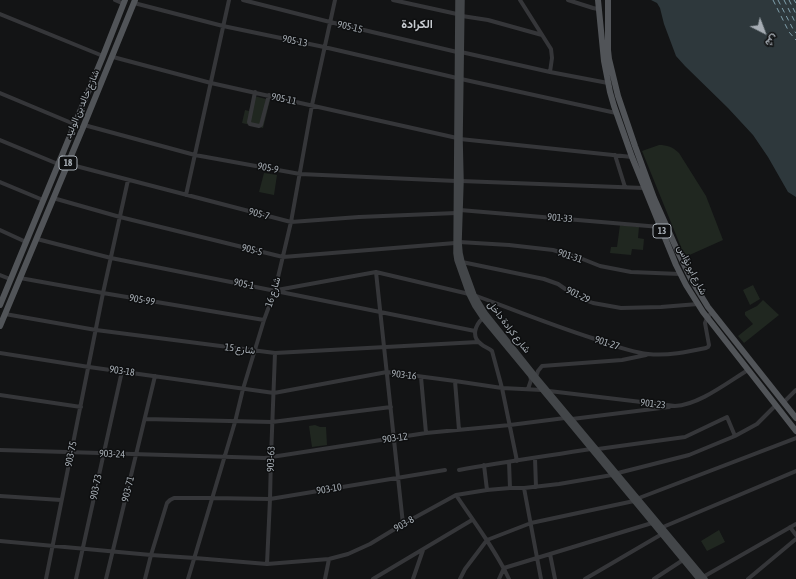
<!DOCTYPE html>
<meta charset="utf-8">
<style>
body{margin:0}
#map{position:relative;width:796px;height:579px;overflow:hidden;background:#131415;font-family:"Asap Condensed",Vazirmatn,sans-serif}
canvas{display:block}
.north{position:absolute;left:744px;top:12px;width:40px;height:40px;-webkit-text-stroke:3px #0e0f10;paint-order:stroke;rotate:138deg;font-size:11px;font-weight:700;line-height:16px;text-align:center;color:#a6adb4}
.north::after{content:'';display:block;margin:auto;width:14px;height:18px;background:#a6adb4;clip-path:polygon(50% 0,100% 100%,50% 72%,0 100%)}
</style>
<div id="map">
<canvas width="796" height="579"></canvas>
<div class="north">ش</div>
</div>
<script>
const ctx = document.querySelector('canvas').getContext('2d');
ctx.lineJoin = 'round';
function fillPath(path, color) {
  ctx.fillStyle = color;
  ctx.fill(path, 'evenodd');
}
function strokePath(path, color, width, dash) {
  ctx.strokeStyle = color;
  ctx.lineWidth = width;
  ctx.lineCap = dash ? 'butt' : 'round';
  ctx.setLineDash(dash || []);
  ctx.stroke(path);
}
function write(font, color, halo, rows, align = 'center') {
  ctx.font = font + ' "Asap Condensed",Vazirmatn,sans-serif';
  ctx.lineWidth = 3;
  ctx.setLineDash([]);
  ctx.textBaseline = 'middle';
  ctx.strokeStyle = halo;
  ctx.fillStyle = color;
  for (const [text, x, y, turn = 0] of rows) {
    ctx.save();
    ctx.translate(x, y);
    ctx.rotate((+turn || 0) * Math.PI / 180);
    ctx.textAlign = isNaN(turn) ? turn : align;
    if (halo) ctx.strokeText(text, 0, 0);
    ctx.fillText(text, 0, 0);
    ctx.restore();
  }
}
fillPath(new Path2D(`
 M254,96L270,100L263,128L242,123L245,110L249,111Z
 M659,145C667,145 673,147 679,153L706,196L723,240L685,257L642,151Z
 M264,173L277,175L274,195L259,192Z
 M620,225L639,227L638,238L644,239L643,250L632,249L631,255L610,253L611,247H617Z
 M753,285L760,299L750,305L743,290Z
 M763,300L779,315L744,343L738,336L753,324L745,315V312L757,306Z
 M315,425L320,427H326L327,445L312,447L309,426Z
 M719,530L725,542L707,551L701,541Z`), '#202720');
fillPath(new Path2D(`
 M651,0H796V197L788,192L768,157L753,135L728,108L685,66L676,56L664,24L660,8L657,3Z`), '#2e383c');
strokePath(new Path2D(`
 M773,0L789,32L796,40
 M778,0L793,29L796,33
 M784,0L796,24
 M789,0L796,14
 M794,0L796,3`), '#81a0ac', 1, [5, 4]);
strokePath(new Path2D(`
 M115,0L124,4
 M243,0L330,22L457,52
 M393,0L457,14
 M520,0L551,49L552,58L550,72
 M568,0L593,8L598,9
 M134,3L223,26L324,47L457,78
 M0,14L103,56
 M462,16L488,20L542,35
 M461,52L550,72L608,83
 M113,57L211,83L457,138
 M461,79L616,113
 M255,92L249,122L250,124L259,126L261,125L269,95
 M0,93L74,124
 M84,125L195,155L300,174L456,181
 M460,139L632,157
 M0,140L58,164
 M615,155L625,187
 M68,164L291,222L359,217L456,213
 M461,181L644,188
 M0,182L43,200
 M186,195L229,0
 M53,198L120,217L283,257L455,243
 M460,210L660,227
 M0,230L26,242
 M37,239L111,258L475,331
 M459,242L509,245L553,250L580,258L600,266L631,272L680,274
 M462,262L544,279L558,284L577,297L593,303L621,308L661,307L698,304
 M376,272L403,524
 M0,275L10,279
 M20,278L103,293L264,320
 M277,290L376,272L469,294
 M474,295C514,310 554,326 595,339C612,345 630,352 648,354C668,356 687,352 706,348L708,347L709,345L705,323L707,318L712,312
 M5,314L96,330L275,353L478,342
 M483,318C475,325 471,337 481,344C484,347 489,348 492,351L502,388L517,461
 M0,353L89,367L274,393L387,372L455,381L502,388L542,390
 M421,377L426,433
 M536,377L538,371L542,366L622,360L646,355
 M455,381L459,430
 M528,389L531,380L530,375
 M549,391L675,406C699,405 728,382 748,370
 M0,395L81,407
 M784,402L796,390
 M145,419L272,422L391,407
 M572,419L669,407
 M598,449L685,437L727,417L735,436
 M0,450L265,458L426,433L510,425L565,418
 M535,458L536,487
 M509,462L510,488
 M484,465L487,490
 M459,470C503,462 547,456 591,449
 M618,473L689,455L735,436L757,424L776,405
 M524,488L541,579
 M456,495C474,522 495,549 509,579
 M0,496L61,500
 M639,498L796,438
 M663,527L796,471
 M790,527L796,535
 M0,541L151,555L195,558L267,564L329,559L348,554L370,544L403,524L456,495L487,490L510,488H524L559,484L612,475
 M550,554L555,579
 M267,564L270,499L271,457L275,353
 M703,577L796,524
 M46,579L103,293L128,180
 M76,579L122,371
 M106,579L155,376
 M145,579L151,555L167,503L170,500L174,498H212L270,499L445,470
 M188,579L235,422L243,389L264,320L275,290L291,222L312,105L335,0
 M325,579L329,559
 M373,579L472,520
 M413,579L423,550
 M460,579L465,569L487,540L531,523L634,501
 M499,579L504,568L652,523
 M585,579L662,534
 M654,579L683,560
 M748,579L796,539`), '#353639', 4);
strokePath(new Path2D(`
 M458,0L456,253L457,260L469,294L475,306L483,318L699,579
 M462,0L460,139L461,181L459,242L460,253L462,262L474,295L485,313L536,377L705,579`), '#434649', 5.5);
strokePath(new Path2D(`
 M598,0L604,61L610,92L614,106L632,157L676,265L686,285L703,312L796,431
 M608,0V50L609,59L618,96L635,146L654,198L678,252L692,281L708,307L796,418
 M0,305L103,56L125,0
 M0,326L84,125L135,0`), '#515458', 6);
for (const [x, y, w] of [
 [68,163,18],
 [662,231,18]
]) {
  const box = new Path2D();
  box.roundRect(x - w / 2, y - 7, w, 14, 3);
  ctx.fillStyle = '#0e0f10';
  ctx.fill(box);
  strokePath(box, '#a6adb4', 1);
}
write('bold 9px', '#a6adb4', null, [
 ["18",68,163],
 ["13",662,231]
]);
write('10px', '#a6adb4', '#0e0f10', [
 ["905-15",350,27,13],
 ["905-13",295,41,12],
 ["905-11",284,99,12],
 ["شارع خالد بن الوليد",82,104,-67],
 ["905-9",268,168,11],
 ["905-7",259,214,15],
 ["901-33",560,218,5],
 ["905-5",252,250,14],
 ["901-31",570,256,18],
 ["شارع ابو نؤاس",692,270,63],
 ["905-1",244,284,11],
 ["شارع 16",273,292,-73],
 ["901-29",578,295,26],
 ["905-99",142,300,10],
 ["شارع كرادة داخل",509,327,52],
 ["901-27",607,343,18],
 ["شارع 15",240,349,7],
 ["903-18",122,371,8],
 ["903-16",404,375,7],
 ["901-23",653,404,7],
 ["903-12",395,438,-8],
 ["903-75",71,454,-78],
 ["903-24",112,454,2],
 ["903-63",271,459,-88],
 ["903-73",96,487,-78],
 ["903-71",128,489,-76],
 ["903-10",329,489,-9],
 ["903-8",404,524,-30]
]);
write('bold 12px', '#c7cbd0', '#0e0f10', [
 ["الكرادة",417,24]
]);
</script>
